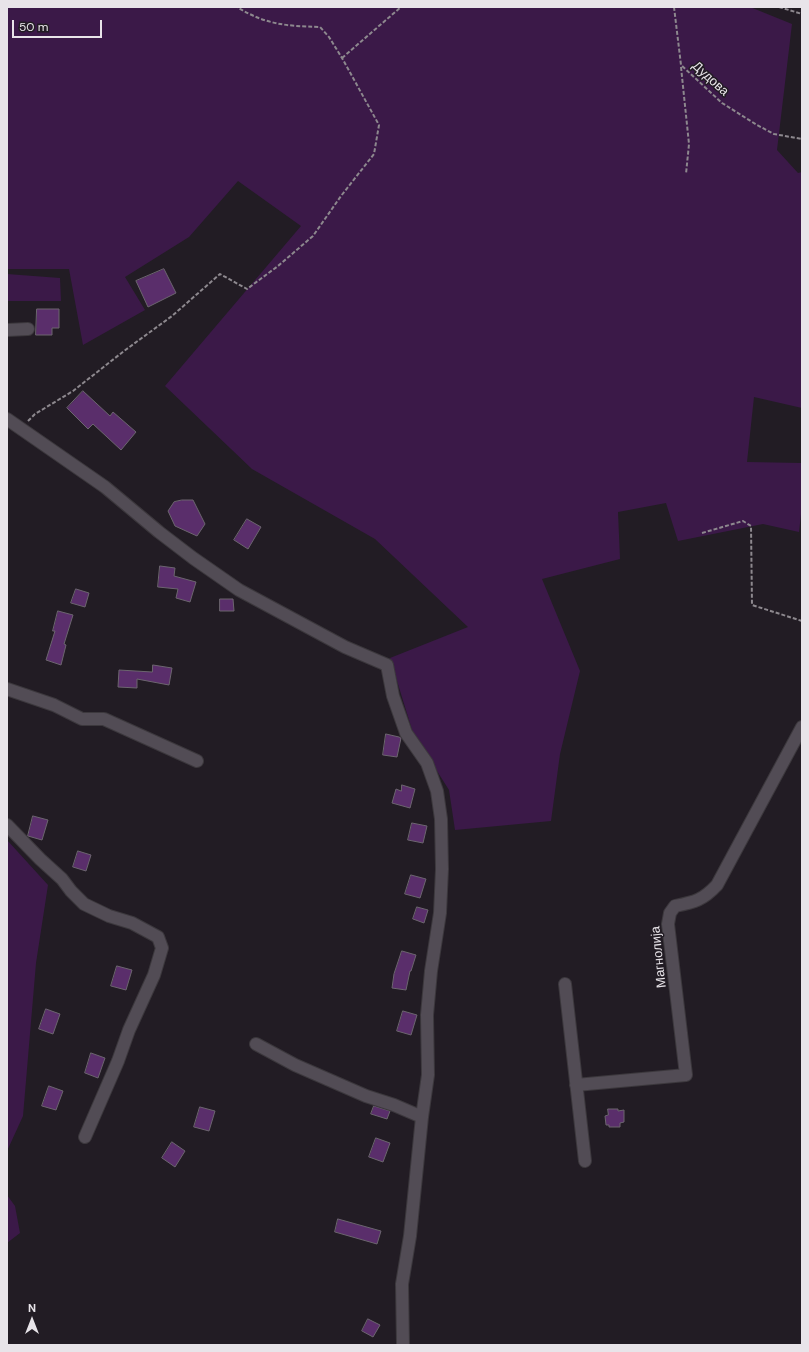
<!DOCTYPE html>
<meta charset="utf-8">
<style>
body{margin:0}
#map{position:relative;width:809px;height:1352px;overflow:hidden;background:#221c24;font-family:"DM Sans",sans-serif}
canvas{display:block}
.frame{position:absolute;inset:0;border:8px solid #e8e4e9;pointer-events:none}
.north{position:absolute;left:12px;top:1300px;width:40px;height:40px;-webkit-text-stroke:3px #221c24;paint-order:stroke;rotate:0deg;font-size:11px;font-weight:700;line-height:16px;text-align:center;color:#e8e4e9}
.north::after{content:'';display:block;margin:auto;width:14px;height:18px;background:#e8e4e9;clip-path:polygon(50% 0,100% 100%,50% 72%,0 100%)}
.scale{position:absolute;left:12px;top:20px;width:90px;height:18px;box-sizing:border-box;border:2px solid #e8e4e9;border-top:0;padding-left:5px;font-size:12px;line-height:14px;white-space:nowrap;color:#e8e4e9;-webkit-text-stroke:3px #221c24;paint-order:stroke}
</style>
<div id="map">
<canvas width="809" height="1352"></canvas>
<div class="frame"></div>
<div class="north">N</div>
<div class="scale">50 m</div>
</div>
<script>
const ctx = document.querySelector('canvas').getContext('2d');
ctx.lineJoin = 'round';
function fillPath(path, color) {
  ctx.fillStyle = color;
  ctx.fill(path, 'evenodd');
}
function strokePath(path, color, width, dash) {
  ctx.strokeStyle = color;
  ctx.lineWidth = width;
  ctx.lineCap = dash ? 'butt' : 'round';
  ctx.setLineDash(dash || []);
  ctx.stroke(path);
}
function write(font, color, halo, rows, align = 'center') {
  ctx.font = font + ' "DM Sans",sans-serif';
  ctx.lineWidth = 3;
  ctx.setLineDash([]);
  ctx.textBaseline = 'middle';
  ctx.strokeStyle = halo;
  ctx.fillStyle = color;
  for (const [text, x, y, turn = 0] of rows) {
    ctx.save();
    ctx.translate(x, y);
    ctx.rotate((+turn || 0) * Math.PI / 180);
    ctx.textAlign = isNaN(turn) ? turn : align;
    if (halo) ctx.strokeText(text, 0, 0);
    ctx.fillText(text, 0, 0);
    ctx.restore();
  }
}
fillPath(new Path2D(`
 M7,7H750L792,24L777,150L798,173L802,172V408L754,397L747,462L801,463L802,505L799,532L763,524L678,541L666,503L618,512L620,559L542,579L580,671L560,754L551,821L455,830L449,790L413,733L390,658L468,627L375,539L252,469L165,386L301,226L238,181L189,237L125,277L145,310L83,345L69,269H7Z
 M7,274L60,278L61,301H7Z
 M7,840L48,885L36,963L23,1116L7,1151Z
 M7,1195L15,1206L20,1233L7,1243Z`), '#3b1948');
const building = new Path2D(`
 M164,269L176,293L148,307L136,281Z
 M37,309H59V328H52V335H36Z
 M83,391L110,416L113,412L136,432L121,450L93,424L88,429L67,408Z
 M182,500H193L205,524L197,536L175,526L168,511L174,502Z
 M247,519L261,527L248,549L234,540Z
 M160,566L175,568L174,576L196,582L190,602L176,598L178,589L158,587Z
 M76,589L89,593L85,607L71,603Z
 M220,599H233L234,611H220Z
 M58,611L73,615L64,644L66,645L61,665L46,660L55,631H53Z
 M153,665L172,668L169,685L137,679V688L118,687L119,670L152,672Z
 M386,734L399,737L401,738L397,757L383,755Z
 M402,785L415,789L410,808L392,803L396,789L401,791Z
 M33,816L48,820L42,840L28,836Z
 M412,823L427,826L423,843L408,840Z
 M78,851L91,855L86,871L73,867Z
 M411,875L426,879L420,898L405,894Z
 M417,907L428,910L424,923L413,919Z
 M402,951L416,955L411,971H410L406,990L392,988L394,974Z
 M117,966L132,970L126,990L111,986Z
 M46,1009L60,1014L53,1034L39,1029Z
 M403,1011L417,1015L411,1035L397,1031Z
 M91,1053L105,1058L98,1078L85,1073Z
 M49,1086L63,1091L56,1110L42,1106Z
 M374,1106L390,1111L387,1119L371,1114Z
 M200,1107L215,1111L209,1131L194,1127Z
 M608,1109H618V1111L624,1110V1122L620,1123V1127H609V1125H606L605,1116L608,1115Z
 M376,1138L390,1143L383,1162L369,1157Z
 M172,1142L185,1151L175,1167L162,1158Z
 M338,1219L381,1231L377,1244L335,1232Z
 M368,1319L380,1325L373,1337L362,1331Z`);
fillPath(building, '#5a2e6b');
strokePath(building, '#6c656f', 1);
const street = new Path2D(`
 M7,330L28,329
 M7,419L105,487L159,532L193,558L239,590L345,647L387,665L393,696L406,733L427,763L437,791L441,819L442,869L440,913L431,971L427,1015L428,1075L422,1117L410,1236L402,1284L403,1345
 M7,689L54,705L82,719H104L197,761
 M7,825L40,859L62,879L71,891L84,904L109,916L132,923L158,937L162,948L154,975L129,1030L118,1061L85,1137
 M565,984L585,1161
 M256,1044L295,1065L366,1096L394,1105L422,1117
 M576,1085L686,1075L668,924L670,913L675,906C695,902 703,900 717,885L802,727`);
strokePath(street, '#3c383d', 14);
strokePath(new Path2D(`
 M674,7L681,65L722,103L757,125L774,134L802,139
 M779,7L802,14
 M342,58L401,7
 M681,67L689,144L686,174
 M28,421L35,414L73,391L124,351L172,316L220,274L247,289L278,266L313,236L341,196L374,154L379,125L342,58L329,37L320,27C287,26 266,25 237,7
 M702,533L743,521L751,526L752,605L802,621`), '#8d888e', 2, [4, 2]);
strokePath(street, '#524c55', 12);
write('13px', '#e8e4e9', '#221c24', [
 ["Дудова",710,79,42],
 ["Магнолија",659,957,-96]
]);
</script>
